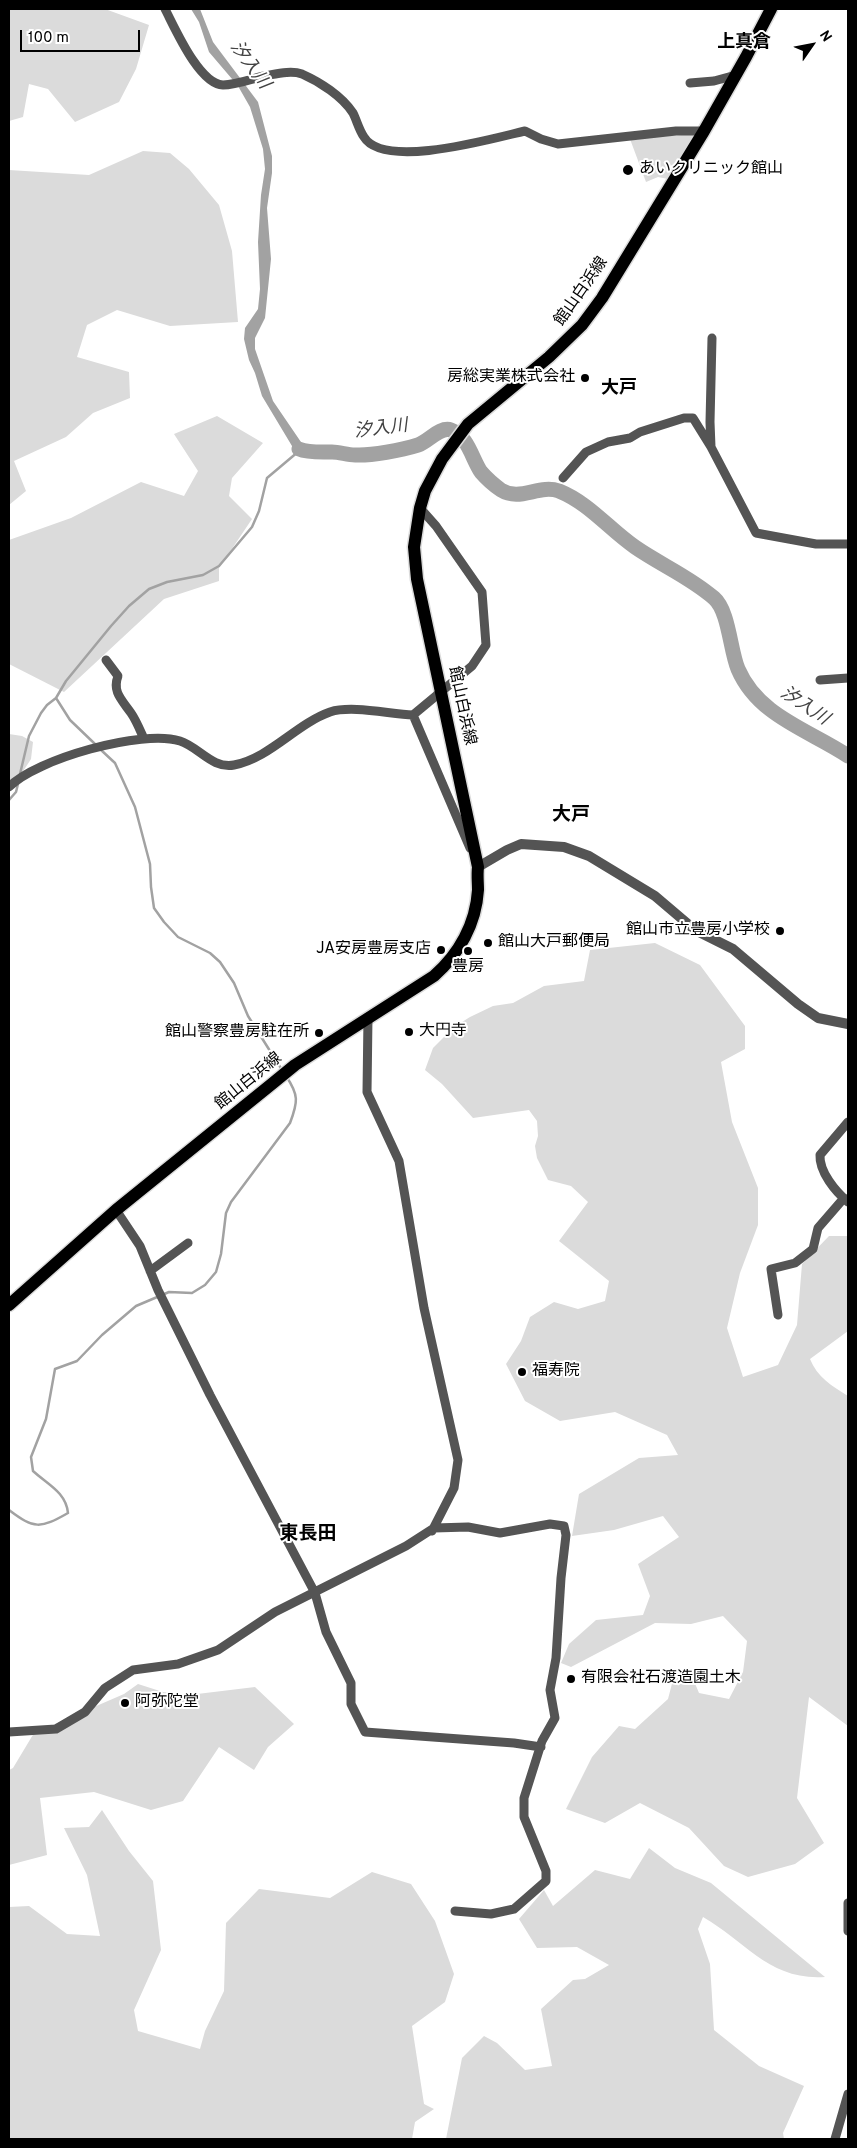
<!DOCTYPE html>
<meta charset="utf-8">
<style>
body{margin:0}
#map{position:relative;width:857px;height:2148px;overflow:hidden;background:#fff;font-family:Overpass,sans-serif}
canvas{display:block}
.frame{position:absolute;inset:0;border:10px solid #000;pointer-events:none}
.north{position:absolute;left:787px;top:20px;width:50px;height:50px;-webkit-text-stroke:4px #fff;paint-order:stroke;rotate:57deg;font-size:14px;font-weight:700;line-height:20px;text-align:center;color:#000}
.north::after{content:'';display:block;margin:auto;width:18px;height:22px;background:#000;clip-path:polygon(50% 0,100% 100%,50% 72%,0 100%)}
.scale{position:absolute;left:20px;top:30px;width:120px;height:22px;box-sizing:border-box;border:2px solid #000;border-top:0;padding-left:6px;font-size:15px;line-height:18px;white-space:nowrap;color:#000;-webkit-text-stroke:4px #fff;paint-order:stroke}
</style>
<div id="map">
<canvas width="857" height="2148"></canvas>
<div class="frame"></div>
<div class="north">N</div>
<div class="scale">100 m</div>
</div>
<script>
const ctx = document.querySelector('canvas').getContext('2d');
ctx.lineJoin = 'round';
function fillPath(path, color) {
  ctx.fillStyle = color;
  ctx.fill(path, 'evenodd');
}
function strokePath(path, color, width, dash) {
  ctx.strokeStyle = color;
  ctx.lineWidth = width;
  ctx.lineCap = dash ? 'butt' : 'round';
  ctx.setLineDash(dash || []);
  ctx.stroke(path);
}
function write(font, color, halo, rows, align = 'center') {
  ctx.font = font + ' Overpass,"Noto Sans JP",sans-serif';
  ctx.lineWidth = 4;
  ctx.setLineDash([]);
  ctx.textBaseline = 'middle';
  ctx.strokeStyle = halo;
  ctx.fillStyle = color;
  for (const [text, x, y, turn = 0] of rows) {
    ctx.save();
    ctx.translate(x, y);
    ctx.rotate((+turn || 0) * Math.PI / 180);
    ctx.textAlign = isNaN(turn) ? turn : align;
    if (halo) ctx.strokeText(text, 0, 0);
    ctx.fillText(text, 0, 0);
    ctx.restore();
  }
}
fillPath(new Path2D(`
 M9,9H105L149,25L136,69L119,102L75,122L48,89L29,84L23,117L9,121Z
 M682,135H695L668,179L658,177L646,182L630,139Z
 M143,151L170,153L189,169L219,205L232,251L238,322L170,326L117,310L87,325L77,357L129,372L130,398L93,413L66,437L14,461L26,491L9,505V170L89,175Z
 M217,416L263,443L232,478L229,496L252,519L219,568V581L164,599L64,692L9,664V540L71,518L141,482L184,496L198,471L174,434Z
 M9,734L22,736L33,742L31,759L9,793Z
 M655,943L700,965L745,1026V1049L721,1062L732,1122L758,1188V1225L740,1273L727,1328L743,1377L778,1365L797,1325L802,1264L829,1236H848V1331L810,1359C817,1377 832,1386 848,1396V1726L809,1697L797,1798L824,1843L795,1864L748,1877L724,1866L689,1828L640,1803L605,1823L566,1809L592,1757L619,1726L635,1729L668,1699L674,1676L688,1667L699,1693L729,1699L743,1672L747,1641L723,1616L691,1624L655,1623L571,1667L561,1663L569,1644L596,1620L643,1615L650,1596L638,1564L679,1537L663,1516L614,1530L572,1536L579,1494L639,1458L678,1455L667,1435L615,1412L560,1421L525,1401L506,1364L521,1341L530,1317L554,1302L578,1309L605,1301L609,1281L559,1241L588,1202L571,1186L548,1180L537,1158L535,1146L538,1136L537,1121L529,1110L473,1118L442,1084L425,1070L433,1048L454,1027L470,1017L493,1006L513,1003L544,986L584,981L590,950Z
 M138,1684L163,1692L189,1695L255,1687L294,1724L268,1747L254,1770L219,1747L183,1801L151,1810L94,1792L40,1798L47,1855L9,1865V1770L13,1768L34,1733L124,1694Z
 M102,1810L129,1851L153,1881L161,1950L134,2010L138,2031L200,2049L205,2031L224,1991L226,1923L259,1889L330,1898L372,1872L411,1884L435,1921L454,1974L445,2002L412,2026L424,2104L434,2109L415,2122L412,2139H9V1907L29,1906L67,1934L100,1936L87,1875L64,1828L89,1827Z
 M649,1848L675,1868L711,1883L825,1977C770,1981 745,1941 703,1917L698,1929L710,1964L714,2030L759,2066L804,2086L783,2133L784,2139H446L462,2058L484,2036L497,2043L525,2070L552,2066L541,2009L573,1980L585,1979L609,1965L577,1947L537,1948L519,1919L544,1890L553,1906L595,1870L630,1879Z`), '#dbdbdb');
fillPath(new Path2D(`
 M191,9H200L213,42L258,102L272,156V173L267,208L271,259L265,318L255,338V349L273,401L303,445L319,451L311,453L295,451L262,396L255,373L249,360L244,339L245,328L258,309L260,289L258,242L261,195L265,169L263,149L250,107L238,86L209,52L199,22Z`), '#a2a2a2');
strokePath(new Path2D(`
 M56,698L70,720L95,744
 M101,750L115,763L135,807L150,864L151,887L154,908L164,922L178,937L210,953L220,962L234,983L248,1016L282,1070
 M20,774L29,736L41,713L47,705L56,698L66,681L111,626L129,606L149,589L167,582L203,575L219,566L252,527L259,511L267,478L299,451
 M9,800L16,792L18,784
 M9,1510C34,1529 40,1529 68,1513C66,1492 47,1484 33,1471L31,1457L46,1419L55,1369L77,1361L102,1335L136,1306L169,1292L192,1293L205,1285L216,1272L221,1254L226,1213L231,1202L290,1123C298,1102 299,1095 286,1076`), '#a2a2a2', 2.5);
strokePath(new Path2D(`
 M299,449C308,453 322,452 332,452C340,452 347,455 355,455C371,456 402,450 418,445C428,442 440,426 451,430C468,436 472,459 481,472C487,479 494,485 501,490C520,502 539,484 559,491C589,503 610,530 635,547C661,565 690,577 714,598C729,611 730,650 738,669C758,716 809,730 848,756`), '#a2a2a2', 15);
const primary = new Path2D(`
 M9,1305L116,1210L273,1083L295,1065L434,976C459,954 476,924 478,890C478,882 477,875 478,867L417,579L414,547L420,508L425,491L442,459L468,424L549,357L582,325L602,298L704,131L746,57L771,9`);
strokePath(primary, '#dbdbdb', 15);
strokePath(new Path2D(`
 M165,9C175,28 199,84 223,85C236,85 251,79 264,76C276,74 291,70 302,74C320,82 342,96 353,113C357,121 359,130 364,137C384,170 494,138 525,131L541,139L558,144L676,131H704
 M690,83L714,81L736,75
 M712,338L710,422L711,447L756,533L816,544H848
 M563,478L586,452L608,442L630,438L640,432L684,418H693L711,447
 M106,660L118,676C112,692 122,700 131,713C136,720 140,730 144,739
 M820,680L848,678
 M413,715L470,848
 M9,787C36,759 142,729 180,741C199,747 212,769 234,765C270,758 296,724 330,712C352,705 389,714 413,715L472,666L486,645L482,592L436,526L420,508
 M368,1017L367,1092L399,1161L424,1308L458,1460L454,1488L432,1531
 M848,1122L820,1155C819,1172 836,1192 848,1202
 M116,1210L140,1246L158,1290L210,1395L315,1593L326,1632L351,1683V1704L365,1732L514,1743L541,1747
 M150,1271L188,1243
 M778,1315L771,1269L795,1263L813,1249L818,1228L844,1198
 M9,1732L56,1729L85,1712L105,1688L133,1670L178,1664L218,1650L275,1612L406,1546L434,1528L468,1527L500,1533L550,1524L564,1526L566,1535L561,1578L556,1658L550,1690L555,1718L542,1741L524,1798V1817L546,1871V1881L514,1909L491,1914L455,1911
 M848,1903V1931
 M835,2139L848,2094`), '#545454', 9);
strokePath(new Path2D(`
 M478,867L507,850L521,844L564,847L589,856L655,896L695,930L733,949L798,1004L818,1018L848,1024`), '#545454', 10);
strokePath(primary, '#000', 12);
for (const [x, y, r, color] of [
 [628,170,6,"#000"],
 [585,378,5,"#000"],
 [780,931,5,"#000"],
 [488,943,5,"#000"],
 [441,950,5,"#000"],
 [468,951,5,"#000"],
 [409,1032,5,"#000"],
 [319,1033,5,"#000"],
 [522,1372,5,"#000"],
 [571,1679,5,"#000"],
 [125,1703,5,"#000"]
]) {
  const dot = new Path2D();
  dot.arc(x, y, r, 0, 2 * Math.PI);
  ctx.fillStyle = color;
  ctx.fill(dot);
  strokePath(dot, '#fff', 2);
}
write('16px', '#000', '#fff', [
 ["あいクリニック館山",639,170],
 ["房総実業株式会社",575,378,"right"],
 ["館山市立豊房小学校",770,931,"right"],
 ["館山大戸郵便局",498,943],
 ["JA安房豊房支店",431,950,"right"],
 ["豊房",468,968,"center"],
 ["大円寺",419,1032],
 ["館山警察豊房駐在所",309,1033,"right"],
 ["福寿院",532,1372],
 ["有限会社石渡造園土木",581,1679],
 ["阿弥陀堂",135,1703]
], 'left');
write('16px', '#000', '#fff', [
 ["館山白浜線",582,292,-55],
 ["館山白浜線",461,706,78],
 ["館山白浜線",249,1082,-39]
]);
write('bold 18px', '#000', '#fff', [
 ["上真倉",744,43],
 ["大戸",619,389]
]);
write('italic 18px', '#434343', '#fff', [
 ["汐入川",249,66,54],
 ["汐入川",381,430,-7],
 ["汐入川",804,707,33]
]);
write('bold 19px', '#000', '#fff', [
 ["大戸",571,816],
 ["東長田",308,1535]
]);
</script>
